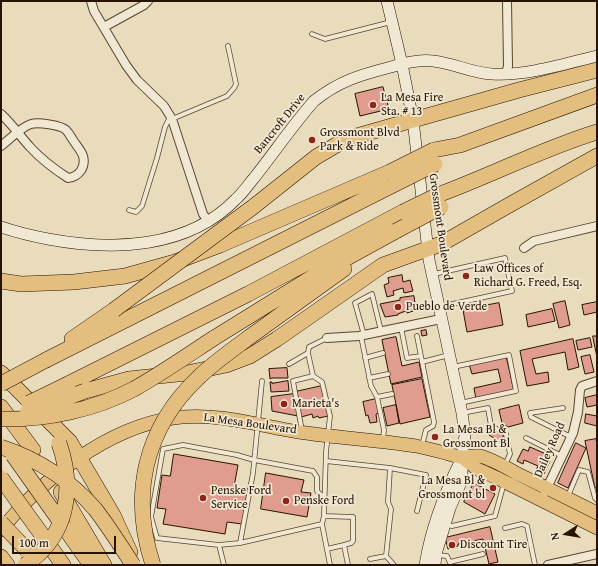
<!DOCTYPE html>
<style>
body{margin:0}
#map{position:relative;width:598px;height:566px;overflow:hidden;background:#e9dcbd;font-family:"Gentium Book Plus",serif}
canvas{display:block}
.frame{position:absolute;inset:0;border:2px solid #271301;pointer-events:none}
.north{position:absolute;left:546px;top:514px;width:40px;height:40px;-webkit-text-stroke:3px #f1e8d4;paint-order:stroke;rotate:258deg;font-size:11px;font-weight:700;line-height:16px;text-align:center;color:#271301}
.north::after{content:'';display:block;margin:auto;width:14px;height:18px;background:#271301;clip-path:polygon(50% 0,100% 100%,50% 72%,0 100%)}
.scale{position:absolute;left:12px;top:536px;width:104px;height:18px;box-sizing:border-box;border:2px solid #271301;border-top:0;padding-left:5px;font-size:12px;line-height:14px;white-space:nowrap;color:#271301;-webkit-text-stroke:3px #f1e8d4;paint-order:stroke}
</style>
<div id="map">
<canvas width="598" height="566"></canvas>
<div class="frame"></div>
<div class="north">N</div>
<div class="scale">100 m</div>
</div>
<script>
const ctx = document.querySelector('canvas').getContext('2d');
ctx.lineJoin = 'round';
function fillPath(path, color) {
  ctx.fillStyle = color;
  ctx.fill(path, 'evenodd');
}
function strokePath(path, color, width, dash) {
  ctx.strokeStyle = color;
  ctx.lineWidth = width;
  ctx.lineCap = dash ? 'butt' : 'round';
  ctx.setLineDash(dash || []);
  ctx.stroke(path);
}
function write(font, color, halo, rows, align = 'center') {
  ctx.font = font + ' "Gentium Book Plus",serif';
  ctx.lineWidth = 3.5;
  ctx.setLineDash([]);
  ctx.textBaseline = 'middle';
  ctx.strokeStyle = halo;
  ctx.fillStyle = color;
  for (const [text, x, y, turn = 0] of rows) {
    ctx.save();
    ctx.translate(x, y);
    ctx.rotate((+turn || 0) * Math.PI / 180);
    ctx.textAlign = isNaN(turn) ? turn : align;
    if (halo) ctx.strokeText(text, 0, 0);
    ctx.fillText(text, 0, 0);
    ctx.restore();
  }
}
const building = new Path2D(`
 M383,87L389,109L360,116L355,94Z
 M402,275L403,282L410,280L413,291L404,293L403,288L393,291L394,295L387,297L384,285L389,283L388,278Z
 M414,296L416,310L407,313V311L403,312L398,314V315L385,317L380,304L400,300V298Z
 M565,301L570,325L559,328L553,304Z
 M597,302V312L584,315L582,305Z
 M499,303L503,325L467,332L463,310Z
 M552,309L555,321L528,327L526,315Z
 M426,330L427,335L422,336L421,331Z
 M593,336H597V357Z
 M396,337L402,366L419,362L422,377L391,384L382,340Z
 M590,338L592,347L578,350L576,341Z
 M573,339L579,367L568,370L565,352L532,359L536,374L548,372L549,382L527,386L520,351Z
 M590,355L594,372L585,374L581,357Z
 M506,356L514,391L476,399L474,388L501,382L498,369L472,374L469,364Z
 M287,368L288,378H272L270,379L269,369Z
 M422,379L430,417L400,424L392,385Z
 M288,381L289,391L271,392L270,382H272V383Z
 M322,386L328,416L319,418L318,416L313,418L312,414L301,417L295,392Z
 M294,394L298,416L272,411L271,397Z
 M597,395V405L587,407L585,398Z
 M376,399L379,413L376,414L377,422L370,423L368,415L366,416L363,402Z
 M396,405L399,423L387,426L383,408Z
 M519,405L523,423L508,427L502,423L499,410Z
 M586,414L597,416V426L585,423Z
 M493,429L504,435L500,442L489,435Z
 M596,439L597,445V488H595L585,441Z
 M576,443L586,448L568,488L558,483Z
 M530,447L546,454L544,458L550,461L544,474L536,470L538,466L524,460L523,464L517,461L523,449L528,451Z
 M174,454L238,465L234,487L248,489L242,524L227,522L225,534L163,524L166,509L157,508L162,475L170,476Z
 M266,473L304,480L301,492L311,493L307,517L261,509Z
 M474,483L495,494L485,514L464,502Z
 M490,527L498,562L489,564L483,539L458,544V546L448,549L445,538Z`);
fillPath(building, '#e09c8f');
strokePath(building, '#271301', 1);
const lane = new Path2D(`
 M312,34L325,39L391,22
 M172,119L227,96L234,88L236,84L228,46
 M129,210L136,212L142,206L157,158L165,127L170,117
 M434,274L505,258L512,291L439,307
 M401,327L407,358L421,356
 M364,335L355,303L372,294L381,331
 M361,336L371,386L377,397
 M417,336L434,422L433,426L426,430L422,445
 M308,353L309,347L327,338
 M365,358L383,353
 M422,362L449,355
 M289,364L308,353L313,376
 M453,367L509,355L516,391L460,403
 M369,378L388,374
 M262,381L253,473L240,543L322,524
 M563,408L530,413L531,417L571,437
 M462,413L488,408L491,426L506,434L510,454L505,465
 M302,431L293,381L313,376L322,382L330,416L326,452L324,516L322,524L330,565
 M526,438L562,456
 M383,439L384,430L377,397L392,394
 M326,461L390,468L388,502L391,509L386,556L394,565
 M390,468L426,475L417,511
 M568,496L579,470L588,472L595,498L597,500
 M324,516L353,517V541L351,543L344,545
 M445,524L452,526L495,516L504,483
 M505,528L522,524L527,526L535,565
 M240,543L219,545L157,538L151,517L163,449L183,445L237,455L254,460L313,471L317,477V491L325,499
 M219,545L224,565
 M327,549L344,545L348,565
 M437,555L447,556L451,565
 M370,559L386,556
 M450,562L483,554`);
const street = new Path2D(`
 M91,1L94,11L126,65L137,80L164,106L172,119L203,214L208,221
 M104,27L144,5L148,1
 M506,74L508,66L507,1
 M1,114C12,124 20,136 30,147C41,159 54,169 68,178C79,177 86,167 83,156C81,150 76,145 73,140C71,137 69,133 66,130C61,125 38,122 31,124C21,127 9,140 1,146
 M524,248L534,241L597,226
 M327,338L359,336L441,319
 M545,492L573,433L578,412L580,390L582,386L597,381
 M548,565L597,554`);
const secondary = new Path2D(`
 M387,1L402,64L413,120L429,260L462,413L465,435L462,457V480L450,508L436,554L435,565
 M1,227C16,232 32,236 48,239C112,251 188,249 236,199C243,193 248,185 254,178C274,153 292,126 314,101C339,81 360,75 391,67C404,63 419,59 433,61C453,63 472,73 492,74C526,76 564,64 597,56
 M425,565C431,528 444,494 461,460`);
const primary = new Path2D(`
 M462,457L477,469L499,479L597,528
 M1,530C42,479 107,428 173,418C215,412 257,425 299,432C338,438 377,440 416,446C431,449 445,453 460,457C466,458 473,455 480,456C492,459 507,468 518,474C545,487 571,500 597,513`);
const highway = new Path2D(`
 M434,150L460,145L597,95
 M438,195C492,175 542,149 597,132
 M253,207L316,157L338,144L360,135L519,90L597,70
 M1,281L21,284L74,282L125,276L175,262L220,245L390,172
 M214,338L314,276L396,231
 M248,338L344,269
 M72,339L114,310
 M46,360L391,186
 M1,373L70,442L113,515L130,552
 M68,384L248,294L403,212
 M85,391L129,379L187,373L226,365L250,356L277,339L383,265L441,244L511,204L597,156
 M1,407L33,450
 M61,492L104,565
 M57,517L91,565
 M42,535L63,565
 M1,557L7,565`);
strokePath(lane, '#584530', 5.5);
strokePath(street, '#584530', 10);
strokePath(secondary, '#271301', 12);
strokePath(primary, '#271301', 14);
strokePath(highway, '#271301', 16);
strokePath(lane, '#f1e8d4', 4);
strokePath(street, '#f1e8d4', 8);
strokePath(secondary, '#f1e8d4', 11);
strokePath(primary, '#e4be7e', 13);
strokePath(highway, '#e4be7e', 15);
const highwayBridge = new Path2D(`
 M390,172L434,150
 M391,186L435,164
 M403,212L438,195
 M396,231L441,207
 M114,310L253,207
 M1,384L46,360
 M29,403L68,384
 M27,413L85,391
 M1,419C46,420 94,410 134,389C162,373 188,355 214,338
 M1,447C37,459 70,480 95,509C109,527 121,546 133,565
 M13,455L57,517
 M1,478L42,535
 M1,523L27,550
 M25,565C68,536 75,489 59,443
 M153,565C130,496 144,429 198,378C213,363 231,351 248,338`);
strokePath(highwayBridge, '#271301', 16, []);
strokePath(highwayBridge, '#e4be7e', 15);
for (const [x, y, r, color] of [
 [373,105,4,"#8f2418"],
 [312,140,4,"#8f2418"],
 [466,276,4,"#8f2418"],
 [398,307,4,"#8f2418"],
 [284,404,4,"#8f2418"],
 [435,437,4,"#8f2418"],
 [493,488,4,"#8f2418"],
 [203,498,4,"#8f2418"],
 [286,501,4,"#8f2418"],
 [452,545,4,"#8f2418"]
]) {
  const dot = new Path2D();
  dot.arc(x, y, r, 0, 2 * Math.PI);
  ctx.fillStyle = color;
  ctx.fill(dot);
  strokePath(dot, '#f1e8d4', 1.5);
}
write('12px', '#271301', '#f1e8d4', [
 ["La Mesa Fire",381,98],
 ["Sta. # 13",381,112],
 ["Grossmont Blvd",320,133],
 ["Park & Ride",320,147],
 ["Law Offices of",474,269],
 ["Richard G. Freed, Esq.",474,283],
 ["Pueblo de Verde",406,307],
 ["Marieta's",292,404],
 ["La Mesa Bl &",443,430],
 ["Grossmont Bl",443,444],
 ["La Mesa Bl &",485,481,"right"],
 ["Grossmont bl",485,495,"right"],
 ["Penske Ford",211,491],
 ["Service",211,505],
 ["Penske Ford",294,501],
 ["Discount Tire",460,545]
], 'left');
write('12px', '#271301', '#f1e8d4', [
 ["Bancroft Drive",280,124,-51],
 ["Grossmont Boulevard",440,227,82],
 ["La Mesa Boulevard",250,424,8],
 ["Dailey Road",550,450,-66]
]);
</script>
